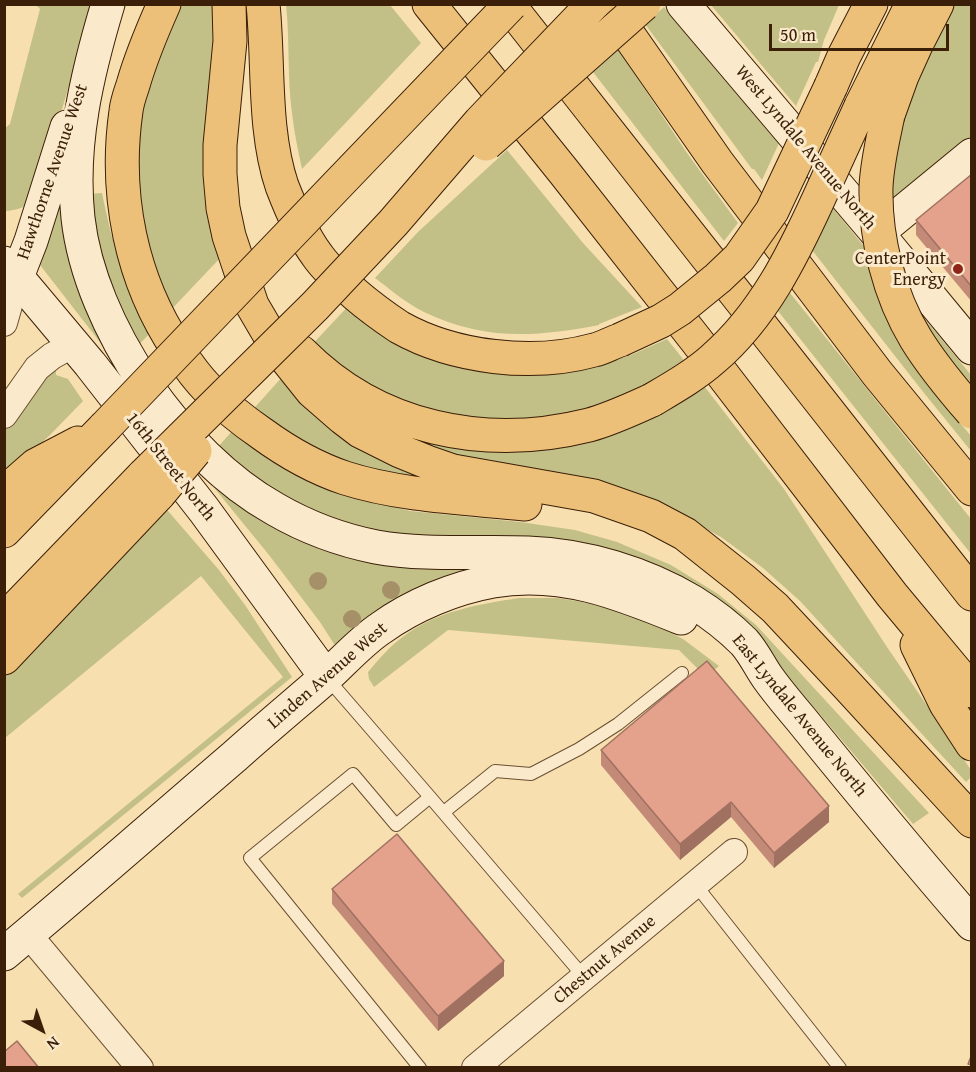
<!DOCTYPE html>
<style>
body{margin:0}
#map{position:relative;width:976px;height:1072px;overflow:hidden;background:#f7dfaf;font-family:"Gentium Book Plus",serif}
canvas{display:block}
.frame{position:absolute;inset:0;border:6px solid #3b1f08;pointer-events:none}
.north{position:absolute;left:12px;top:1000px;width:60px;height:60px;-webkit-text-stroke:4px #faeacb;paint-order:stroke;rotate:140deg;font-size:16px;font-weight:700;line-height:24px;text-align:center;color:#3b1f08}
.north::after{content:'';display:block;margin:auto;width:21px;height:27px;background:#3b1f08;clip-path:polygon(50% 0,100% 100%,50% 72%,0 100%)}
.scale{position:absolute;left:769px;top:24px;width:180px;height:27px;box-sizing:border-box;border:3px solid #3b1f08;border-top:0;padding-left:8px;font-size:18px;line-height:21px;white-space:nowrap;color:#3b1f08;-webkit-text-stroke:4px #faeacb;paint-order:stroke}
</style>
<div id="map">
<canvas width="976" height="1072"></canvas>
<div class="frame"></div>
<div class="north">N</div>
<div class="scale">50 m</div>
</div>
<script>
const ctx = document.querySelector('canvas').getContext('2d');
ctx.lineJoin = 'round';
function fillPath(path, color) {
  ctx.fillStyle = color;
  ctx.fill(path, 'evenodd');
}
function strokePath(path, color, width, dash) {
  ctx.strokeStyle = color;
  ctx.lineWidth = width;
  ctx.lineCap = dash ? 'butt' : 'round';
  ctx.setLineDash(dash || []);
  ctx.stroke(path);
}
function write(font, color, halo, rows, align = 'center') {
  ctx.font = font + ' "Gentium Book Plus",serif';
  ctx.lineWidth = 6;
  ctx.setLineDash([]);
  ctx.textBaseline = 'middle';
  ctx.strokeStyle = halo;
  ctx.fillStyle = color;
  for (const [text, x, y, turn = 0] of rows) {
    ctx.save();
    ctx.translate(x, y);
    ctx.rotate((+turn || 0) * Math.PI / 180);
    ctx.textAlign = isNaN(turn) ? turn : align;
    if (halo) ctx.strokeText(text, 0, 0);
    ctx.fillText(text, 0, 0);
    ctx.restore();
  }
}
fillPath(new Path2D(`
 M36,5H93L35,200C25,207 18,210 6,211L5,210L4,129L10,124L40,9Z
 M182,5H217L222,256L169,312L138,224L137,131L158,50L173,17Z
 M286,5H390L421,43L302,169C298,150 294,132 292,113C287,77 290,41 286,5Z
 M711,5H839L824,40L818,62H816L796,106Z
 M953,5H971V137L898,200L891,203L892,169L906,105Z
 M664,7L779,143L762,180L754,169H752L645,24Z
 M618,49L687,153L738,223L724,241L593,72Z
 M507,150L583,243L642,307L599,324V325C536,337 484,341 424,312C406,303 391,290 375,278L418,232Z
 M57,185L108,344L103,346L40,265L38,255Z
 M102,193C112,242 125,290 149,334L136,348L101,273L89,194Z
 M832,207L866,249L931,388L971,436V451L924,393L812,250Z
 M790,293L971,519V554L778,311Z
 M352,302L372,319L598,365L631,355L667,339L687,364L613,404L510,425L393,402L308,349Z
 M914,306L971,375V391L947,361Z
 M56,370V375L68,379L83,401L50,435L5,477V431L42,377Z
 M283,376L423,472L421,483L336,462L248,415Z
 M704,386L784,489L887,647L971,770V777L966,782L800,601L763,568L721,537L680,515L423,451L357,407L447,438Z
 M234,429L356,497L410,511L520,522L575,530L617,542L671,565L718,594L756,625L929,813L913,824L767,652L734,620L356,531L287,502L217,448Z
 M198,468L248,504L485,563L340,648L334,644L320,622L269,555Z
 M162,504L219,570L245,605L292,677L22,898L18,894L283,677L201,576L5,738L4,676Z
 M519,598H558L600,605L651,623L683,639L719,666L706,677L679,650L448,630L374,687L369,679L368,672C379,659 390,646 404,636C437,611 480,604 519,598Z`), '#c2c087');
const lane = new Path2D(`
 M327,678L430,797L584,977
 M444,812L495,771L531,774L579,749L618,724L682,673
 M695,884L840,1068
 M420,1068L250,858L353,774L396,825L430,797`);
const street = new Path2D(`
 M4,323L17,277
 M4,415L37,368L52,356L72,345
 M28,934L140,1068
 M475,1068L734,852`);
const secondary = new Path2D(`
 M108,4C87,74 70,145 78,218C90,326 180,456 275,509C306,527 341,540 376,547C426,556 477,551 528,553C585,555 644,573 693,602C709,612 730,628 744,642C754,653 760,667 768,678C778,692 789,705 800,718C856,787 913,856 972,924
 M683,4L877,233L972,348
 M877,233L972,155
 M4,263L17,277L90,364L204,510L326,677
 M17,277L31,241L67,127
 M4,954C82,889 158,822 235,756C264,730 294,705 324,679C343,662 360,642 381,628C413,605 454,588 493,581C560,569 620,593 681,618`);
const highway = new Path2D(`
 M164,4C152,31 141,57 133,85C130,94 127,102 126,111C114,195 131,280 178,350C187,364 197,378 209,390C225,406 242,420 261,433C287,452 315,468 345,478C401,496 467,498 525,504
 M229,4L230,41L220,145V174L223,208L229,236L252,305L276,346L312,391L343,418L360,431L400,451L427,462L453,471L594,496L651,516L685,534L743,580L775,608L847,685L972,821
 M263,4C269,63 263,130 282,186C290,207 304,238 317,255C327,270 342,282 355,294C369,306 384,317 399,327C454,358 533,367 594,350C603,348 611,343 620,340
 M429,4L564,172L696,340L892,595L972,691
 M508,4L972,594
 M607,4L717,162L877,373L972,489
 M831,86L844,56L871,4
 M861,106L912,4
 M888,115L902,76L916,45L937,4
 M301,352C377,429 485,451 589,425C611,419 632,409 652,400
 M4,493L36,465L78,443
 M4,531L105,427
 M4,620L144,475
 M917,645L946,704L972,744
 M4,658L159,494`);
strokePath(lane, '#6a4f32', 14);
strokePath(street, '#6a4f32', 28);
strokePath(secondary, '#3b1f08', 35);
strokePath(highway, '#3b1f08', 35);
strokePath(lane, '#faeacb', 12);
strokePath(street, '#faeacb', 26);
strokePath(secondary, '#faeacb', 33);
strokePath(highway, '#ecc078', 33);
const highwayBridge = new Path2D(`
 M888,115C883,139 877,163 876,187C875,238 889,295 916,339C932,365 952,389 972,412
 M486,144L644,4
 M620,340L661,321L680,309L718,278L739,258L772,211L831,86
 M652,400C674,387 695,375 713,359C763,316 792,257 819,198C833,168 847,137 861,106
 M105,427L511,4
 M144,475L315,306L393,223L480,122L593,4
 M159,494L195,451`);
strokePath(highwayBridge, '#3b1f08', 35, []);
strokePath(highwayBridge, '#ecc078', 33);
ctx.fillStyle = '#a69068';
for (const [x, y] of [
 [318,581],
 [391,590],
 [352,619]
]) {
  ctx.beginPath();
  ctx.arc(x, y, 9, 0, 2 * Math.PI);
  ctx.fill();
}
fillPath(new Path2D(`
 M972,174V302L916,235V220Z
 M601,750L829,822L774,868L731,817L680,860L601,765Z
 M332,889L504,976L438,1031L332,904Z`), '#c48a78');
fillPath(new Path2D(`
 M731,802V817L680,860V844Z
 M829,806V822L774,868V853Z
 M504,961V976L438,1031V1016Z`), '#a07161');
const building = new Path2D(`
 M972,174V287L916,220Z
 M707,661L829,806L774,853L731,802L680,844L601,750Z
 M397,834L504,961L438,1016L332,889Z
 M17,1041L39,1068H4V1052Z
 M972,1054V1065L968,1064Z`);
fillPath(building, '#e4a18b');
strokePath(building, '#a07161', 1.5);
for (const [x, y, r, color] of [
 [958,269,6,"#8f2418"]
]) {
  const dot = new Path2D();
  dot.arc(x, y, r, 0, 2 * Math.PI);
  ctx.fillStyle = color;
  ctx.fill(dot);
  strokePath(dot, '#faeacb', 2);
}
write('18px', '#3b1f08', '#faeacb', [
 ["West Lyndale Avenue North",805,148,50],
 ["Hawthorne Avenue West",53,172,-71],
 ["16th Street North",170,467,52],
 ["Linden Avenue West",328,676,-41],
 ["East Lyndale Avenue North",799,716,51],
 ["Chestnut Avenue",605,960,-40]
]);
write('18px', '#3b1f08', '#faeacb', [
 ["CenterPoint",946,259],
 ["Energy",946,280]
], 'right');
</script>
